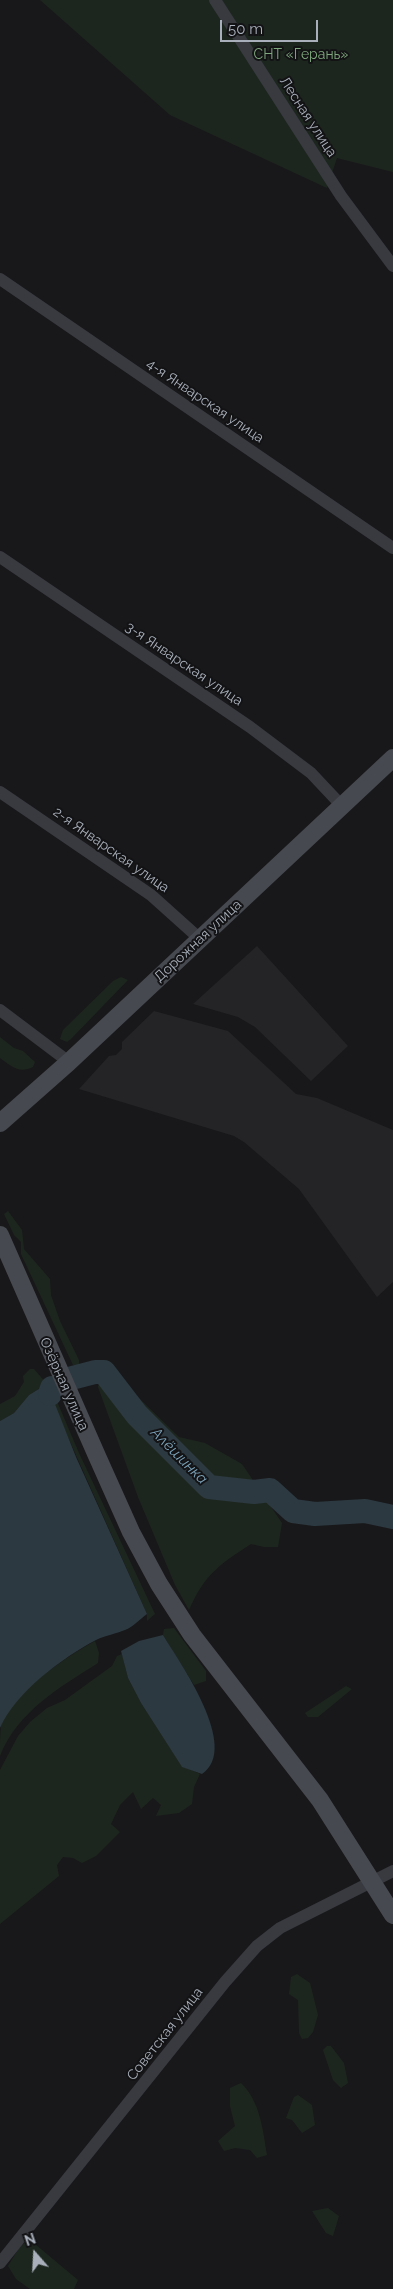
<!DOCTYPE html>
<meta charset="utf-8">
<style>
body{margin:0}
#map{position:relative;width:393px;height:2289px;overflow:hidden;background:#18181a;font-family:Raleway,sans-serif}
canvas{display:block}
.north{position:absolute;left:10px;top:2229px;width:50px;height:50px;-webkit-text-stroke:4px #131315;paint-order:stroke;rotate:341deg;font-size:14px;font-weight:700;line-height:20px;text-align:center;color:#a9b0bb}
.north::after{content:'';display:block;margin:auto;width:18px;height:22px;background:#a9b0bb;clip-path:polygon(50% 0,100% 100%,50% 72%,0 100%)}
.scale{position:absolute;left:220px;top:20px;width:98px;height:22px;box-sizing:border-box;border:2px solid #a9b0bb;border-top:0;padding-left:6px;font-size:15px;line-height:18px;white-space:nowrap;color:#a9b0bb;-webkit-text-stroke:4px #131315;paint-order:stroke}
</style>
<div id="map">
<canvas width="393" height="2289"></canvas>
<div class="north">N</div>
<div class="scale">50 m</div>
</div>
<script>
const ctx = document.querySelector('canvas').getContext('2d');
ctx.lineJoin = 'round';
function fillPath(path, color) {
  ctx.fillStyle = color;
  ctx.fill(path, 'evenodd');
}
function strokePath(path, color, width, dash) {
  ctx.strokeStyle = color;
  ctx.lineWidth = width;
  ctx.lineCap = dash ? 'butt' : 'round';
  ctx.setLineDash(dash || []);
  ctx.stroke(path);
}
function write(font, color, halo, rows, align = 'center') {
  ctx.font = font + ' Raleway,sans-serif';
  ctx.lineWidth = 4;
  ctx.setLineDash([]);
  ctx.textBaseline = 'middle';
  ctx.strokeStyle = halo;
  ctx.fillStyle = color;
  for (const [text, x, y, turn = 0] of rows) {
    ctx.save();
    ctx.translate(x, y);
    ctx.rotate((+turn || 0) * Math.PI / 180);
    ctx.textAlign = isNaN(turn) ? turn : align;
    if (halo) ctx.strokeText(text, 0, 0);
    ctx.fillText(text, 0, 0);
    ctx.restore();
  }
}
fillPath(new Path2D(`
 M257,946L348,1046L311,1081L255,1027L238,1017L193,1004Z
 M154,1011L228,1031L296,1094L317,1098L393,1130V1282L377,1297L299,1189L244,1142L234,1136L79,1089L109,1056L116,1055L122,1049V1042Z`), '#242427');
fillPath(new Path2D(`
 M40,0H393V172L337,158L327,188L170,115Z
 M121,977L128,980L71,1039L67,1042L60,1039L63,1030L113,981Z
 M0,1037L14,1048L23,1051L35,1062L33,1067C19,1074 11,1066 0,1058Z
 M8,1211L22,1230L24,1249L50,1279L51,1295L60,1321L79,1360V1366L73,1365L21,1254V1242L14,1235L4,1214Z
 M104,1364L179,1437L205,1443L242,1464L282,1523L278,1547H264L251,1544C219,1565 205,1574 189,1610L175,1585L138,1497L98,1387Z
 M30,1369H34L47,1384L29,1395L14,1413L0,1421V1404L15,1396L24,1382L23,1376Z
 M56,1399L79,1453L155,1614L147,1621V1614L55,1408L52,1400Z
 M174,1628L206,1671V1681L194,1685L163,1635L164,1629Z
 M95,1641L99,1653L98,1663C59,1688 18,1711 0,1756C0,1747 0,1734 1,1725C13,1693 65,1657 95,1641Z
 M122,1654L128,1678L141,1703L181,1765L200,1774L194,1787L192,1804L179,1813L156,1816L161,1805L153,1798L141,1809L133,1792L120,1805L111,1824L120,1832L96,1856L82,1863L73,1858L63,1857L57,1865L59,1876L0,1924V1770L18,1736L30,1722L47,1708L65,1700L112,1666L117,1656Z
 M346,1686L352,1689L318,1717H308L305,1713Z
 M297,1974L310,1983L318,2015L313,2032L308,2038L302,2039L299,2033L298,2000L289,1994L291,1977Z
 M327,2046H331L344,2063L348,2083L341,2088L333,2080L323,2050Z
 M241,2083C260,2101 263,2130 267,2155L257,2158L250,2150L235,2148L224,2151L218,2141L235,2126L230,2106V2088Z
 M298,2095L312,2105L315,2125L302,2133L292,2120L286,2118L294,2097Z
 M328,2208L339,2216L333,2236L326,2233L312,2211Z
 M29,2239L78,2280L74,2289H30L16,2279L8,2266L19,2248Z`), '#1d261e');
fillPath(new Path2D(`
 M47,1384L76,1457L147,1614C140,1619 133,1627 125,1630C116,1634 106,1635 96,1640C62,1658 16,1692 0,1728V1421L14,1413L29,1395Z
 M163,1635C180,1663 241,1748 202,1774L182,1767L141,1703L128,1678L121,1651L139,1641Z`), '#2c3940');
strokePath(new Path2D(`
 M72,1378L95,1372H104L137,1415L209,1487L254,1492L270,1490L293,1511L315,1514L365,1511L393,1517
 M50,1394L52,1388`), '#2c3940', 24);
strokePath(new Path2D(`
 M215,0L341,196L393,266
 M0,279L393,548
 M0,557L250,727L311,773L342,806
 M0,792L151,895L200,939
 M0,1010L69,1062
 M0,2263L225,1982L257,1946L280,1928L393,1871`), '#383a40', 12);
strokePath(new Path2D(`
 M0,1123L69,1062L393,758
 M0,1235L97,1456L131,1532L159,1584L192,1635L320,1800L393,1915`), '#464950', 18);
write('14px', '#7fa87e', '#131315', [
 ["СНТ «Герань»",301,55]
]);
write('14px', '#a9b0bb', '#131315', [
 ["Лесная улица",308,117,57],
 ["4-я Январская улица",205,401,34],
 ["3-я Январская улица",184,664,34],
 ["2-я Январская улица",111,850,35],
 ["Дорожная улица",198,941,-43],
 ["Озёрная улица",64,1384,66],
 ["Советская улица",165,2034,-52]
]);
write('italic 15px', '#7ca3ba', '#131315', [
 ["Алёшинка",179,1456,45]
]);
</script>
